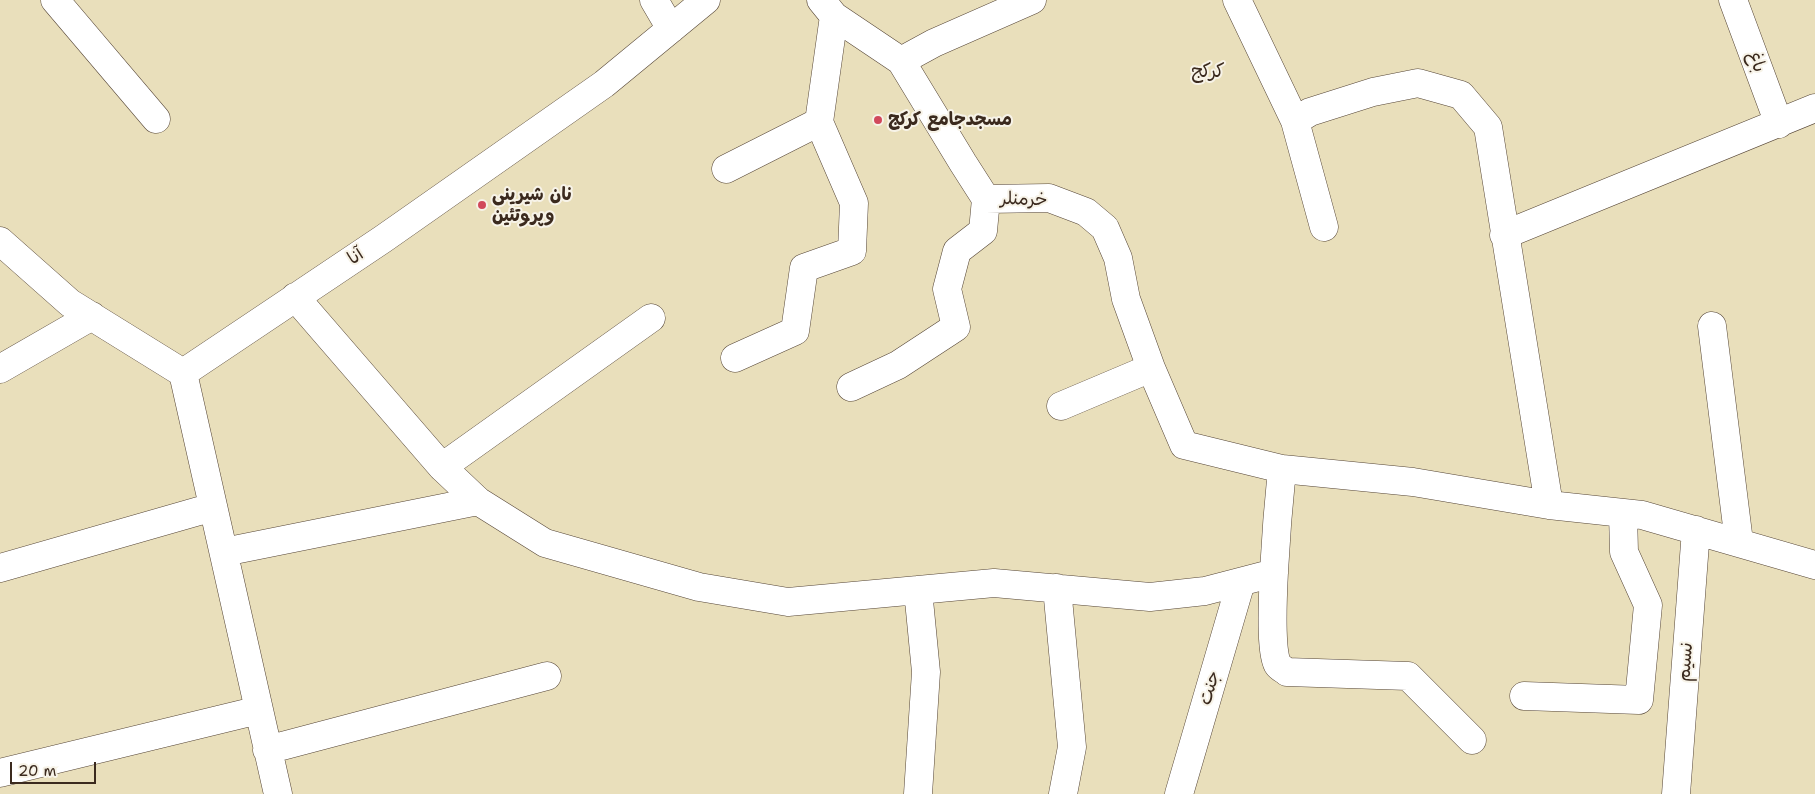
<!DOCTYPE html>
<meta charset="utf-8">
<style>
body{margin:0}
#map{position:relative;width:1815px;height:794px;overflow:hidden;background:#e9dfbb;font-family:"Shantell Sans",sans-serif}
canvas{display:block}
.scale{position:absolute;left:10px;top:762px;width:86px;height:22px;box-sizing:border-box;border:2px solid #3b2a1e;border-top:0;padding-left:6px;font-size:15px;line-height:18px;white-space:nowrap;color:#3b2a1e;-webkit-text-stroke:4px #f7f3e8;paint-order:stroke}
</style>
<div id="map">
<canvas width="1815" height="794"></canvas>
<div class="scale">20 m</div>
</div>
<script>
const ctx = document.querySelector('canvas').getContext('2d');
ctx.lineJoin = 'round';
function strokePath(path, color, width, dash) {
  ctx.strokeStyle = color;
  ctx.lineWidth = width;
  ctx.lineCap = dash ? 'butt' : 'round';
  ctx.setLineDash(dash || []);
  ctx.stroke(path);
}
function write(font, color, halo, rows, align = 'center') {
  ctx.font = font + ' "Shantell Sans","Playpen Sans Arabic",sans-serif';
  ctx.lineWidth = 4;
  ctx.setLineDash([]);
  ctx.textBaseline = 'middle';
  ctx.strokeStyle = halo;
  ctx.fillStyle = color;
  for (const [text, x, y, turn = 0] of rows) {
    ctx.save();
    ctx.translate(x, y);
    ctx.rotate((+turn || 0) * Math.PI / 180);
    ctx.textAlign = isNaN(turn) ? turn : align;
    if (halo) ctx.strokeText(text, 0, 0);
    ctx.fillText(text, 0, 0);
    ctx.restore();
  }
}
const minor = new Path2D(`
 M55,0L156,119
 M654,0L671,29
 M821,0L834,16L901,61L963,163L986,199L1049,198L1086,212L1105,228L1118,258L1126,299L1151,368L1184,445L1282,469L1413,482L1549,505L1642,515L1815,565
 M1237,0L1295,121L1310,112L1373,92L1418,83L1461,95L1488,127L1549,505
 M1733,0L1779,124
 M901,61L934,43L1032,0
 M1295,121L1324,227
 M726,169L819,122
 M1504,235L1815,108
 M0,241L70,303L183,373L383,239L604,84L706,0
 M295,297L442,467L478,501L545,543L699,587L788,602L994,583L1150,597L1205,591L1274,573
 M1712,326L1739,542
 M735,358L795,331L804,268L852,251L854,203L819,122L834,16
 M0,369L92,316
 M183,373L278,794
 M851,387L898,365L956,327L947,289L957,251L983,231L986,199
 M1061,406L1151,368
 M442,467L651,318
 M1282,469C1279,498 1265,648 1278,665C1280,668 1285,670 1287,672L1408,676L1472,740
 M224,552L478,501
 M0,568L213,507
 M1057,588L1072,747L1063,794
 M1524,696L1639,700L1648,605L1624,552L1623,513
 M267,750L547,676
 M0,773L259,710
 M918,794L926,672L918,590
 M1179,794L1241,582
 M1676,794L1696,530`);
strokePath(minor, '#554536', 29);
strokePath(minor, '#fff', 28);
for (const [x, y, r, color] of [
 [878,120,5,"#d1495b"],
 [482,205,5,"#d1495b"]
]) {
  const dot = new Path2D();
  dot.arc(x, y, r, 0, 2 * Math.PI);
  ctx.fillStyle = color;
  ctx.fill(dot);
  strokePath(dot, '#f7f3e8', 2);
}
write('18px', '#3b2a1e', '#f7f3e8', [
 ["باغ",1756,62,70],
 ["خرمنلر",1024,200,2],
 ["آنا",356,257,-34],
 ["نسیم",1686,662,-86],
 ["جنت",1210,688,-74]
]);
write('bold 18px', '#3b2a1e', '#f7f3e8', [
 ["مسجدجامع کرکج",888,120],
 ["نان شیرینی",492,195],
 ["وپروتئین",492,216]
], 'left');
write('19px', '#3b2a1e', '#f7f3e8', [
 ["کرکج",1208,72]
]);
</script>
